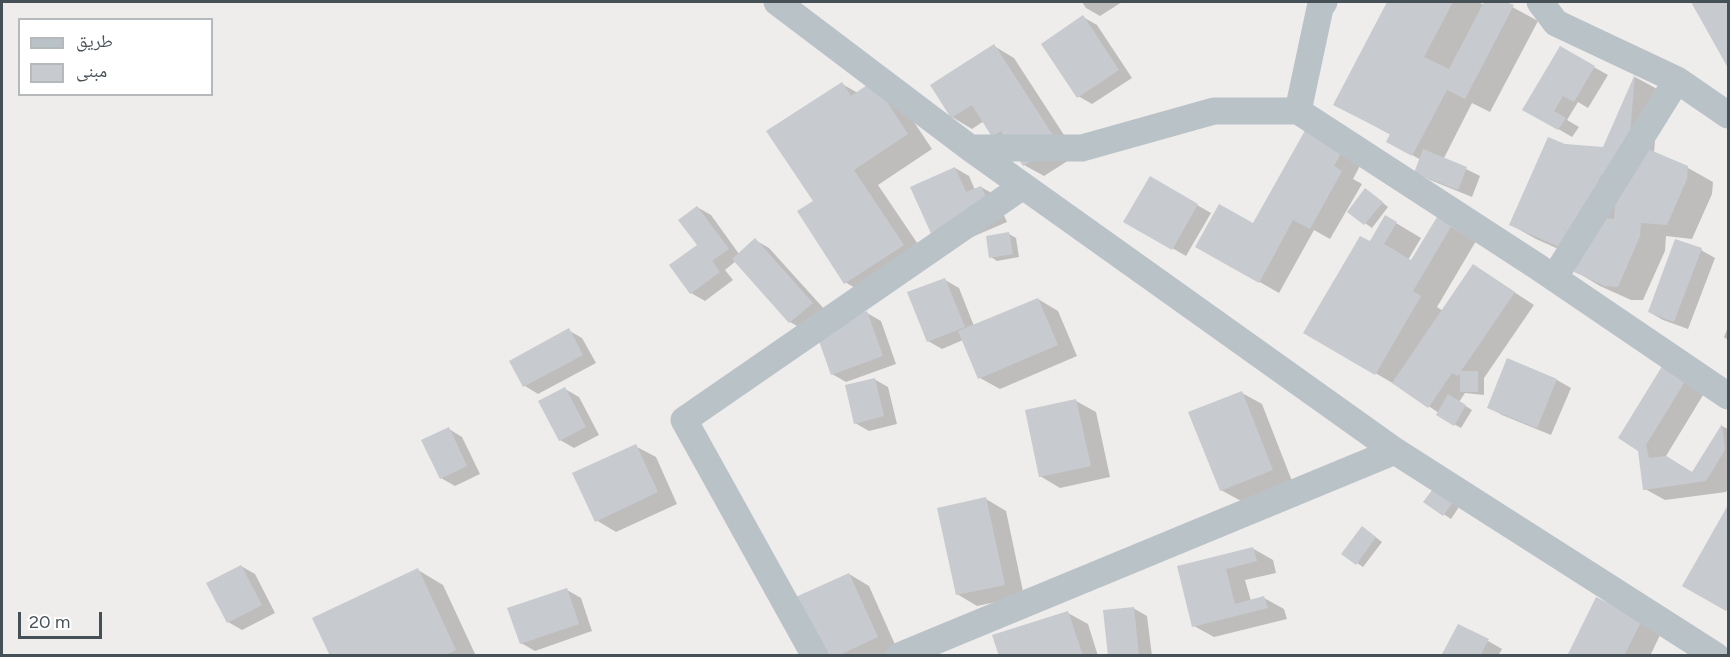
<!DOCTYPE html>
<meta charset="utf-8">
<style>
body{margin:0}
#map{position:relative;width:1730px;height:657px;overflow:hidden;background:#efecec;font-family:Figtree,"Noto Naskh Arabic",sans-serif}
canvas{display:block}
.frame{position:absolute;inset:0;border:3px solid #465157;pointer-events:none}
.legend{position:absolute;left:18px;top:18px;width:195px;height:78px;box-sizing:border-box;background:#fff;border:2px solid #b5b9bc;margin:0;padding:8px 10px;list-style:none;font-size:18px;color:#465157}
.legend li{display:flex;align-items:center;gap:12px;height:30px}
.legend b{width:30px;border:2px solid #b5b9bc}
.scale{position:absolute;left:18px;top:612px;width:84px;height:27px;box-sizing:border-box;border:3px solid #465157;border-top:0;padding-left:8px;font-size:18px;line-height:21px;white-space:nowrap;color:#465157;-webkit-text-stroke:4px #fff;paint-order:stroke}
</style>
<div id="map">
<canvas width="1730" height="657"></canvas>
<div class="frame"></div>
<ul class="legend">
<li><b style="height:8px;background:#b8c2c7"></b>طريق</li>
<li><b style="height:16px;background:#c7cace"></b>مبنى</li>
</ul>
<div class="scale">20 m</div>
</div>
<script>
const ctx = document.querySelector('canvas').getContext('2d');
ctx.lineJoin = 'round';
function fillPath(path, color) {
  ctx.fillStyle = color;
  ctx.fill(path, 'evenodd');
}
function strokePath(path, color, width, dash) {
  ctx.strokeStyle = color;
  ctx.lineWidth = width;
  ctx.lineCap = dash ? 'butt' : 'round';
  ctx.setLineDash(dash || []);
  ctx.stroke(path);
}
fillPath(new Path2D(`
 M1082,2H1122L1100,16L1086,8Z
 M1388,2H1478L1484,5L1486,2H1503L1538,21L1490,112L1472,103L1444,158L1480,176L1472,197L1430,180L1416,172L1421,160L1388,141L1391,135L1335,104Z
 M1693,2H1728V65Z
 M1083,17L1097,25L1132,78L1092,104L1078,96Z
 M994,46L1014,58L1077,155L1044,176L1024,165L994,136L984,121L972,129L952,117L932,85Z
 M1560,48L1608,75L1588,108L1578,102L1567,120L1579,127L1572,137L1524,109Z
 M1635,77L1659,90L1654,153L1688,168L1713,182L1712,194L1692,239L1666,236L1665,251L1643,300H1631L1600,286L1575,271L1581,259L1536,239L1511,225L1565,145L1603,149Z
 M842,84L858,93L898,98L932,149L878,185L928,259L870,297L845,282L815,201Z
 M1308,129L1363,160L1353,179L1362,184L1330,239L1314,230L1279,293L1197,246L1254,225Z
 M955,168L969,176L975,190L981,187L995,195L1007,222L949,247Z
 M1150,178L1211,213L1186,256L1125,221Z
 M1372,194L1388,207L1372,228L1349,212Z
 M697,207L711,215L739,254L755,240L769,248L826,311L804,330L790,322L736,261L725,270L733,280L705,301L691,293L699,245Z
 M1386,217L1421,238L1408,260L1412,262L1438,219L1476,241L1437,307L1443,311L1474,266L1534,305L1484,378V395L1465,393L1459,402L1472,410L1461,428L1438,415L1439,413L1401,388L1305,332L1370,243Z
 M1009,234L1016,238L1019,257L997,261L991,257Z
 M1701,250L1715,258L1688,329L1663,320L1649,312Z
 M945,280L959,288L974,326L1038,299L1058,311L1077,356L1000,389L980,378L963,340L942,349L928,341Z
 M867,313L881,321L896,364L846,382L832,374Z
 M1728,327V340L1724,337Z
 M568,330L582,338L596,363L538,394L525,386Z
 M1673,352L1708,387L1666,456L1693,473L1722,426L1728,429V488L1726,492L1665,500L1645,489L1639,450Z
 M1508,360L1557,380L1571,388L1551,435L1502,415L1488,407Z
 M874,379L888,387L897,424L869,431L855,423Z
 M565,389L579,397L599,435L574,448L560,440Z
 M1242,393L1262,404L1292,481L1241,501L1221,490Z
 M1076,401L1096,412L1110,477L1060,488L1040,476Z
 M449,429L462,437L480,474L455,486L441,478Z
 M635,446L656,457L677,504L616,532L596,520Z
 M986,499L1006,511L1024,596L977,606L957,594Z
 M1425,502L1461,504L1451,519Z
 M1728,508V611L1684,585Z
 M1369,532L1382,542L1363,567L1357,563Z
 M1252,548L1273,560L1276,573L1245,580L1251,601L1264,598L1284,609L1287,619L1214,637L1194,626L1179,567Z
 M241,566L255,574L275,613L242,630L228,622Z
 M418,570L443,585L476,656H331Z
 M849,574L869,586L897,649L882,656H803Z
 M567,590L581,598L592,631L535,651L521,643Z
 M1597,599L1661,633L1650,656H1569Z
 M1133,608L1147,616L1152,656H1110Z
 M1068,613L1088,624L1098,656H1000Z
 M1488,641L1502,649L1498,656H1443Z`), '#0003');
fillPath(new Path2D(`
 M1387,2H1453L1424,57L1449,69L1484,2H1506L1514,5L1465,99L1447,90L1412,156L1386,142L1390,134L1333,105Z
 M1691,2H1728V68Z
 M1083,15L1119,70L1077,98L1041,44Z
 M994,44L1058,143L1023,166L1001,131L992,137L972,105L951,118L930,85Z
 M1560,46L1595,66L1574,102L1563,96L1554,111L1566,118L1558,130L1522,110Z
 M1635,74L1629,147L1648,149L1688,166L1687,179L1667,225L1641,223L1640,236L1618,287L1605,286L1574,272L1597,217L1614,219L1615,206L1622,191L1623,177L1601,175L1573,237L1566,250L1509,225L1548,137L1565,144L1603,147Z
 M873,81L908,134L854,170L904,245L844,284L797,211L813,201L766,131L842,82L851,96Z
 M1307,127L1344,148L1334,166L1342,171L1310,229L1293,220L1259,283L1195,247L1219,204L1253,223Z
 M1423,149L1467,167L1458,190L1414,173Z
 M955,167L966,192L981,186L994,214L934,240L910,187Z
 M1150,176L1198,204L1172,250L1123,222Z
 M1365,188L1383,202L1364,225L1347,212Z
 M697,206L729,249L712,261L720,272L690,294L669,265L697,245L678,220Z
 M1385,215L1397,222L1384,244L1411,260L1437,217L1452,225L1413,291L1421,296L1375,375L1303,333L1360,236L1370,241Z
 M1009,232L1013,254L989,258L986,236Z
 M755,238L813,303L789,323L732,259Z
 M1675,239L1702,248L1674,322L1648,312Z
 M1473,264L1515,292L1461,371H1478V392H1460V373L1458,376L1452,373L1428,408L1392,383Z
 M945,278L965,327L927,342L907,292Z
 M1038,298L1058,345L978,379L958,331Z
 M867,311L883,356L831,375L815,330Z
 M569,328L583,355L523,387L509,361Z
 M1672,350L1689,375L1646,445L1649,458L1666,456L1692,472L1722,424L1725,450L1706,481L1643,490L1638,451L1618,438Z
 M1507,358L1557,379L1537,428L1487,408Z
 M875,378L884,416L854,424L845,385Z
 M565,387L586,427L559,441L538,401Z
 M1242,391L1273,470L1220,491L1188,412Z
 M1448,394L1466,405L1454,426L1436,415Z
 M1076,399L1091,466L1039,477L1025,410Z
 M449,427L467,466L440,479L421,440Z
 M636,444L658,492L595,522L572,473Z
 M1436,485L1455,499L1443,516L1423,502Z
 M986,497L1005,585L956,595L937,508Z
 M1728,505V607L1726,611L1682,586Z
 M1362,526L1376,537L1356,565L1341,554Z
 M1253,547L1257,561L1226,569L1235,604L1264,596L1268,608L1192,627L1177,566Z
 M241,565L262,605L227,623L206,583Z
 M418,568L456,650L444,656H330L312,618Z
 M849,573L878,637L837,656H801L778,605Z
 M567,588L579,624L520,644L507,608Z
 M1596,597L1642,620L1624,656H1567Z
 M1134,607L1139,656H1108L1103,610Z
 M1068,611L1083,656H999L992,635Z
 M1458,624L1489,639L1480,656H1441Z`), '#c7cace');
strokePath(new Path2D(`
 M777,2L970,148H1082L1214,111H1298L1538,267L1728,396
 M1540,2L1556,23L1677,80
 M1298,111L1320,8L1324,2
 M970,148L1395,451L1716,656
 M1554,278L1677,80L1728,115
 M815,656L684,420L1023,186
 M899,656L1395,451`), '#b8c2c7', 27);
</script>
